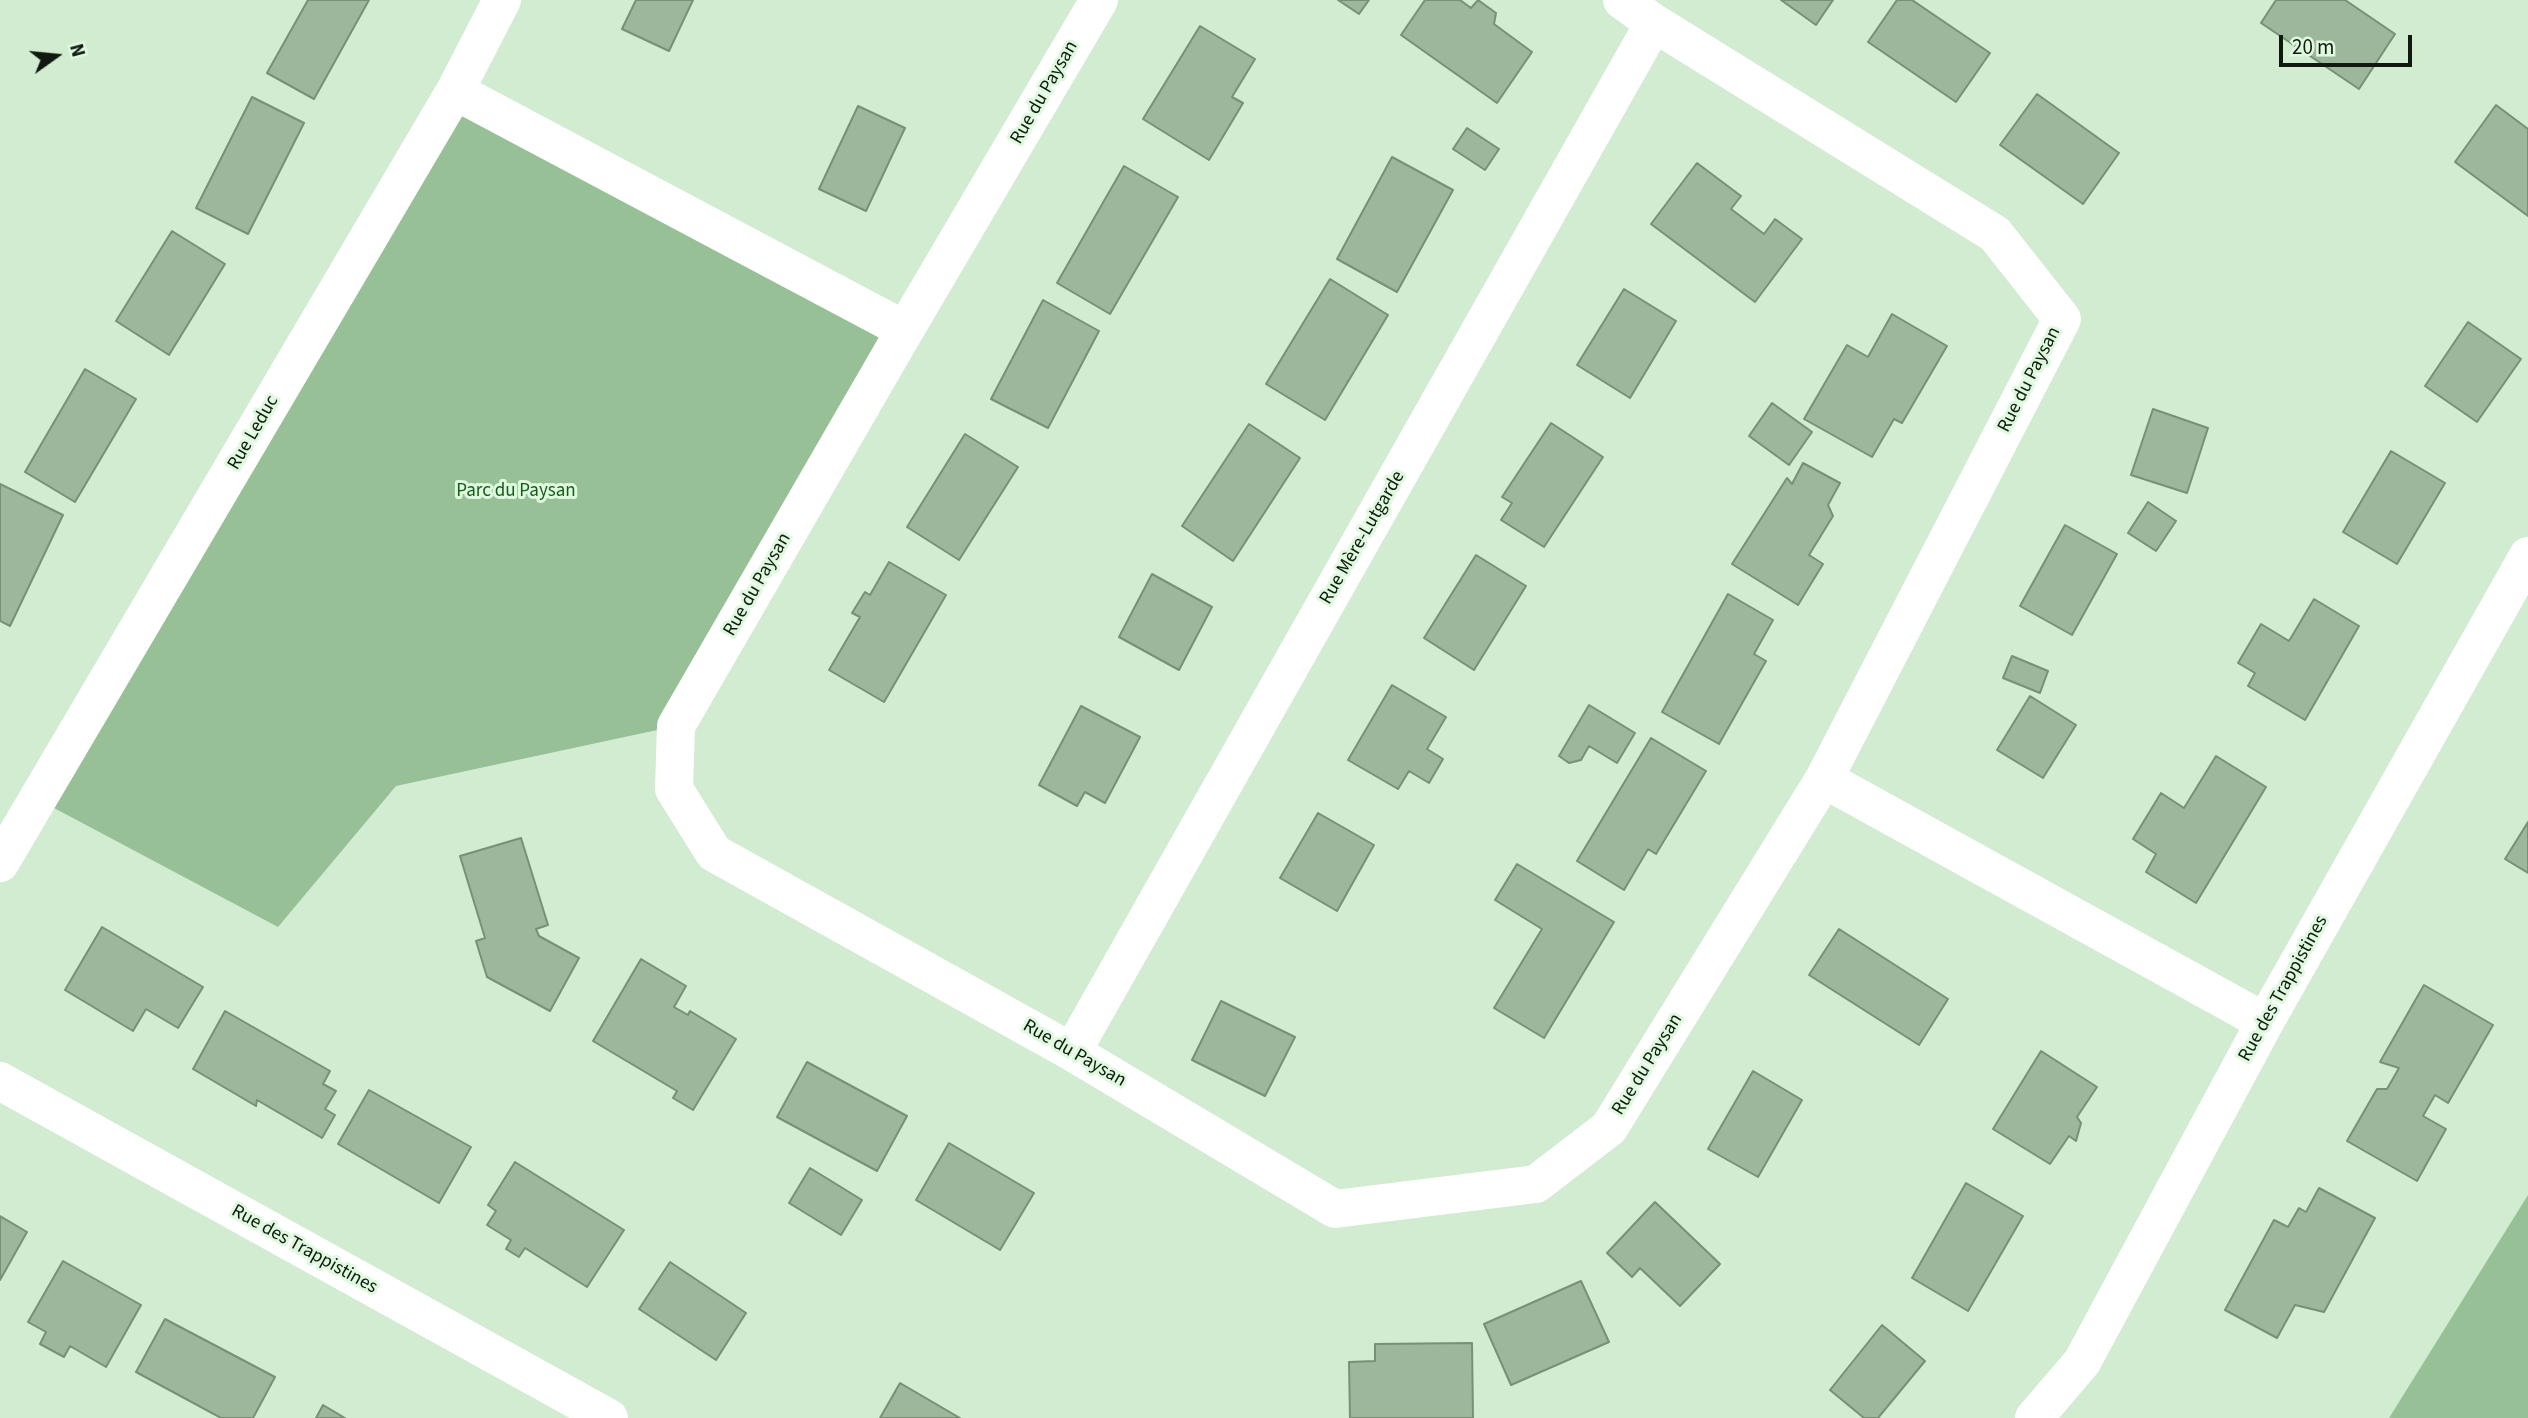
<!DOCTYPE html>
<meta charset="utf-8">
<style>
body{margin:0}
#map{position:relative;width:2528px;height:1418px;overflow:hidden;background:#d1ecd0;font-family:"Source Sans 3",sans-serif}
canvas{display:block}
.north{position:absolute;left:21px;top:21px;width:70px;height:70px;-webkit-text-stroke:5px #def9dd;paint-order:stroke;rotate:75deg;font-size:19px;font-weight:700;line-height:28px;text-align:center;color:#101910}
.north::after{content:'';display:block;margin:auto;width:24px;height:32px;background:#101910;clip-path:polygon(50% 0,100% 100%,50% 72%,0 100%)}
.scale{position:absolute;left:2279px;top:35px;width:133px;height:32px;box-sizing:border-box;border:4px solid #101910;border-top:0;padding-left:9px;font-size:21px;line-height:24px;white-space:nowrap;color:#101910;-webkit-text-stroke:5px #def9dd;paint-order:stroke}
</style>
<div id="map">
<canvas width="2528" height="1418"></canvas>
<div class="north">N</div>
<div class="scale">20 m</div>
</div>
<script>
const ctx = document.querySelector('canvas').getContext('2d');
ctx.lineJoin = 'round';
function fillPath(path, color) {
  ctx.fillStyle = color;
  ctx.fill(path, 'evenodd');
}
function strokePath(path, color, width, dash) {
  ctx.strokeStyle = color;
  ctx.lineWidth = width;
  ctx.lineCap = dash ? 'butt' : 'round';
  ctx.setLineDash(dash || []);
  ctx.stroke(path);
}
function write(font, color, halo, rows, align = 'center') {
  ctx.font = font + ' "Source Sans 3",sans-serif';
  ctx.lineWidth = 6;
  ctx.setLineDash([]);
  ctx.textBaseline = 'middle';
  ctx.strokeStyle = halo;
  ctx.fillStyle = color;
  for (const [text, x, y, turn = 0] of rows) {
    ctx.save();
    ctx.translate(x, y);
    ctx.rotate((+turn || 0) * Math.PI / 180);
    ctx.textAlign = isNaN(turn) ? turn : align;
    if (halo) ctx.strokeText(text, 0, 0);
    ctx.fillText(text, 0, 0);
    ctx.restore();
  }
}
fillPath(new Path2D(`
 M455,91L905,330L676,726L396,786L278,927L39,800Z
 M2528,1195V1418H2389Z`), '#98c097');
const building = new Path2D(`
 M308,0H369L314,99L267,73Z
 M636,0H693L669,51L622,29Z
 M1338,0H1369L1359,14Z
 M1425,0H1460L1471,8L1478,0L1496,13L1494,24L1532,52L1497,103L1401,35Z
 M1781,0H1833L1816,25Z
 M1897,0H1912L1990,53L1956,102L1868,42Z
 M2276,0H2345L2395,34L2359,89L2261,23Z
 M1200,26L1255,59L1232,97L1243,103L1209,160L1143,119Z
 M2037,94L2119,153L2083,204L2000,145Z
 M252,97L304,123L248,234L196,208Z
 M2496,105L2528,129V216L2455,162Z
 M858,106L905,128L866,211L819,189Z
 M1467,128L1499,149L1485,170L1453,149Z
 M1392,157L1453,190L1397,292L1337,259Z
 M1697,163L1741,196L1731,209L1764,234L1775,219L1802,239L1755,302L1651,224Z
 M1124,166L1178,197L1110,314L1057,283Z
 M172,231L225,264L169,355L116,321Z
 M1330,279L1388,315L1325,420L1266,384Z
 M1624,289L1676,321L1630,398L1577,365Z
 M1043,300L1099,331L1048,428L991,399Z
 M1892,314L1947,346L1902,423L1894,419L1872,457L1804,419L1847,345L1868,357Z
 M2468,322L2521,359L2477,422L2425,386Z
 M85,369L136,399L75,502L25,472Z
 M1772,403L1812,432L1789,465L1749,436Z
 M2153,409L2208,428L2187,493L2131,475Z
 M1551,423L1603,457L1544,547L1501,520L1512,503L1502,497Z
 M1249,424L1300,458L1233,561L1182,526Z
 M965,434L1018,467L959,560L907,527Z
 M2391,451L2445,483L2397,564L2343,532Z
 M1803,463L1840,483L1828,505L1833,516L1809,555L1823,564L1798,605L1732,564L1787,478L1792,484Z
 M0,484L63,515L10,626L0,621Z
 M2148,502L2176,521L2156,551L2128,533Z
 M2065,525L2117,554L2072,635L2020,606Z
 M1476,555L1526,586L1474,670L1424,638Z
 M889,562L946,595L884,702L829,670L860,617L852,613L865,592L870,595Z
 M1152,574L1212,607L1179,670L1119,637Z
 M1728,594L1773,620L1754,654L1766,661L1719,744L1662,712Z
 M2314,599L2359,626L2305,720L2248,686L2255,673L2238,663L2261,624L2289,641Z
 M2012,656L2048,671L2040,693L2003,678Z
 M1392,685L1446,717L1427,749L1443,759L1429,783L1409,771L1398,789L1348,760Z
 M2030,696L2076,725L2043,778L1997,750Z
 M1589,705L1635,733L1617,763L1589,746L1581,760L1569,763L1559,756Z
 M1081,706L1140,737L1105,803L1085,792L1077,806L1039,785Z
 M1651,738L1706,771L1656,854L1648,849L1624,890L1577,861Z
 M2216,756L2266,787L2196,903L2146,872L2156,854L2133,839L2161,793L2184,808Z
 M1318,813L1374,845L1337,911L1280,878Z
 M2528,822V873L2505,859Z
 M521,838L548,925L536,929L539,936L579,958L550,1011L487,977L476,941L485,938L460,856Z
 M1517,864L1614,922L1544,1038L1494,1008L1542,929L1495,900Z
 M102,927L203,987L178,1028L146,1009L133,1031L65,990Z
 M1839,929L1948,999L1919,1045L1809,975Z
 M641,959L686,986L674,1007L688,1015L690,1011L736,1039L693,1110L673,1098L677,1091L593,1041Z
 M2424,985L2493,1025L2448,1103L2435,1095L2423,1116L2446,1129L2417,1181L2347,1141L2377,1089H2387L2399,1068L2380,1062Z
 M1221,1001L1295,1037L1265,1096L1192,1060Z
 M225,1011L330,1071L323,1084L336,1091L325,1109L335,1115L322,1138L257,1100L256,1106L193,1069Z
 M2041,1051L2097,1087L2077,1117L2081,1123L2076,1141L2069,1136L2050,1164L1993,1129Z
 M807,1062L907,1116L877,1171L777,1117Z
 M1753,1071L1802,1100L1758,1177L1708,1149Z
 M369,1090L471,1147L439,1203L338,1144Z
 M949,1143L1034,1193L1000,1250L916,1200Z
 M515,1162L624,1230L587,1287L525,1248L519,1257L506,1249L511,1240L487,1225L496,1211L488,1205Z
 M810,1168L862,1200L841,1235L789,1203Z
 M1966,1183L2023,1216L1968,1311L1912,1278Z
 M2319,1188L2375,1218L2324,1312L2295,1305L2277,1338L2225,1310L2274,1220L2288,1227L2299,1208L2306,1212Z
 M1655,1202L1720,1264L1680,1306L1640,1268L1632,1277L1607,1253Z
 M0,1216L27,1232L0,1280Z
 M63,1261L141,1305L106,1367L70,1346L64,1357L40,1344L46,1332L28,1322Z
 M670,1262L746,1313L716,1360L639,1309Z
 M1581,1281L1609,1342L1511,1385L1484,1324Z
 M165,1319L275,1377L253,1418H221L136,1372Z
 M1882,1325L1925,1361L1878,1418H1864L1830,1390Z
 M1472,1343L1473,1418H1350L1349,1362L1375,1361V1344Z
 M900,1383L960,1418H880Z
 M323,1405L345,1418H316Z`);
fillPath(building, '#9db79c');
strokePath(building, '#779077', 2);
strokePath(new Path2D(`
 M1622,0L1654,23L1995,234L2062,319L1824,779L2265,1022
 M455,91L905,330L676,726L674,789L714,853L1072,1052L1335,1209L1536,1184L1609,1128L1824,779
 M905,330L1099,0
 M0,863L455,91L502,0
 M1072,1052L1654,23
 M0,1081L609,1418
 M2034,1418L2082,1362L2265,1022L2528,556`), '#fff', 38);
write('19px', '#101910', '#def9dd', [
 ["Rue du Paysan",1045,93,-60],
 ["Rue du Paysan",2030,380,-63],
 ["Rue Leduc",254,433,-60],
 ["Rue Mère-Lutgarde",1363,538,-60],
 ["Rue du Paysan",758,585,-60],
 ["Rue des Trappistines",2284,989,-61],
 ["Rue du Paysan",1074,1054,30],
 ["Rue du Paysan",1648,1065,-58],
 ["Rue des Trappistines",304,1250,29]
]);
write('19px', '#155c1b', '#def9dd', [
 ["Parc du Paysan",516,492]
]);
</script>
